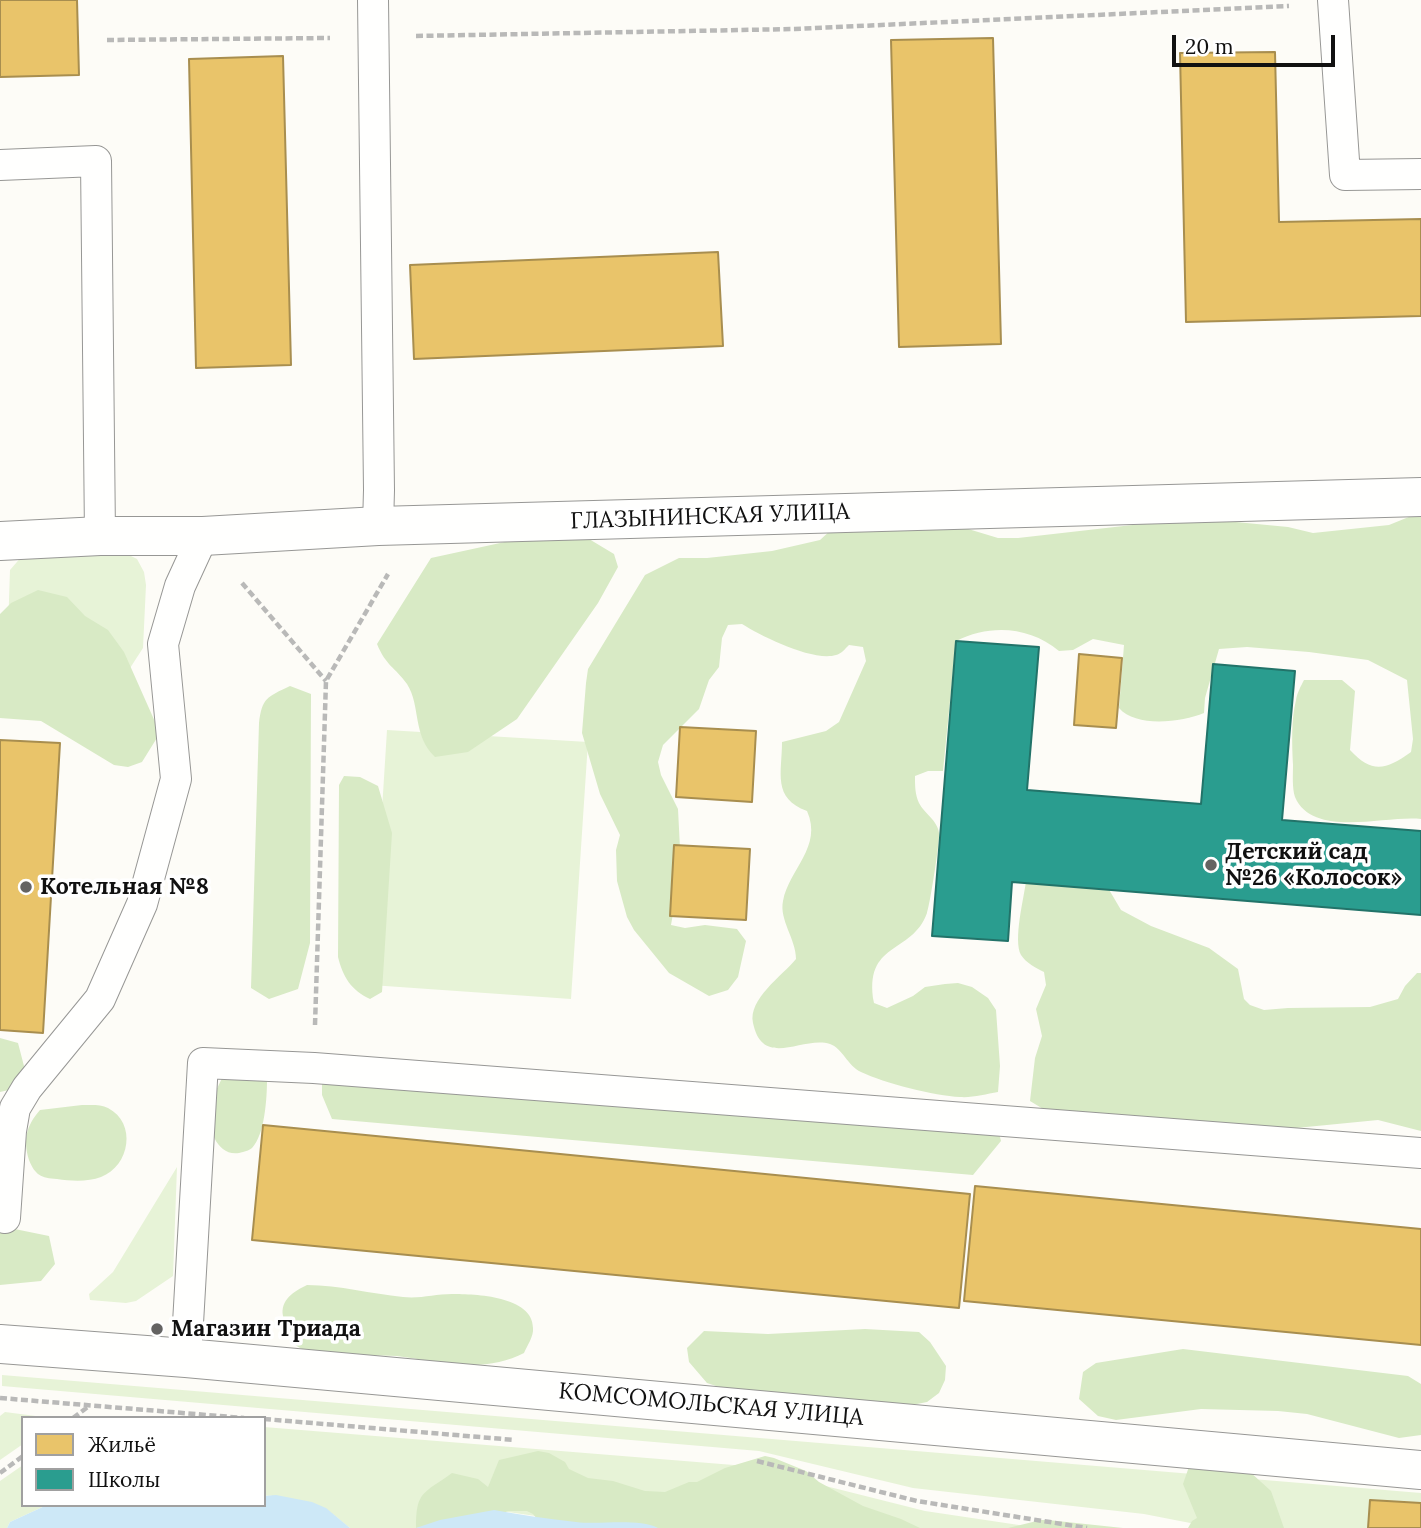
<!DOCTYPE html>
<meta charset="utf-8">
<style>
body{margin:0}
#map{position:relative;width:1421px;height:1528px;overflow:hidden;background:#fdfcf7;font-family:Lora,serif}
canvas{display:block}
.legend{position:absolute;left:21px;top:1416px;width:245px;height:91px;box-sizing:border-box;background:#fff;border:2px solid #a0a0a0;margin:0;padding:9px 12px;list-style:none;font-size:21px;color:#111}
.legend li{display:flex;align-items:center;gap:14px;height:35px}
.legend b{width:35px;border:2px solid #a0a0a0}
.scale{position:absolute;left:1172px;top:35px;width:163px;height:32px;box-sizing:border-box;border:4px solid #111;border-top:0;padding-left:9px;font-size:21px;line-height:24px;white-space:nowrap;color:#111;-webkit-text-stroke:5px #fff;paint-order:stroke}
</style>
<div id="map">
<canvas width="1421" height="1528"></canvas>
<ul class="legend">
<li><b style="height:19px;background:#e9c46a"></b>Жильё</li>
<li><b style="height:19px;background:#2a9d8f"></b>Школы</li>
</ul>
<div class="scale">20 m</div>
</div>
<script>
const ctx = document.querySelector('canvas').getContext('2d');
ctx.lineJoin = 'round';
function fillPath(path, color) {
  ctx.fillStyle = color;
  ctx.fill(path, 'evenodd');
}
function strokePath(path, color, width, dash) {
  ctx.strokeStyle = color;
  ctx.lineWidth = width;
  ctx.lineCap = dash ? 'butt' : 'round';
  ctx.setLineDash(dash || []);
  ctx.stroke(path);
}
function write(font, color, halo, rows, align = 'center') {
  ctx.font = font + ' Lora,serif';
  ctx.lineWidth = 7;
  ctx.setLineDash([]);
  ctx.textBaseline = 'middle';
  ctx.strokeStyle = halo;
  ctx.fillStyle = color;
  for (const [text, x, y, turn = 0] of rows) {
    ctx.save();
    ctx.translate(x, y);
    ctx.rotate((+turn || 0) * Math.PI / 180);
    ctx.textAlign = isNaN(turn) ? turn : align;
    if (halo) ctx.strokeText(text, 0, 0);
    ctx.fillText(text, 0, 0);
    ctx.restore();
  }
}
fillPath(new Path2D(`
 M125,553L137,559L144,572L146,585L143,648L121,682L8,630L10,570L23,555Z
 M387,730L588,742L571,999L371,985Z
 M177,1167L173,1276L136,1301L126,1303L90,1300L89,1294L113,1272Z
 M2,1375L1421,1493V1528H1216L1144,1514L913,1488L759,1451L2,1386Z
 M5,1412L51,1418H23V1444L0,1460V1416Z
 M264,1427L746,1466L925,1511L1039,1528H658L577,1522L494,1510L440,1520L416,1528H350C323,1506 325,1506 291,1500C281,1498 275,1495 264,1496Z
 M23,1465V1505H47L10,1522L7,1528H0V1481Z`), '#e7f3d7');
fillPath(new Path2D(`
 M1421,512V819C1386,815 1313,839 1295,797C1292,788 1293,775 1293,765C1292,745 1291,720 1296,700C1297,693 1301,686 1304,680H1342L1355,691L1350,750C1372,774 1386,770 1411,752L1413,739L1407,680L1368,660L1309,652L1247,647L1219,649L1205,698L1204,713C1182,722 1136,728 1119,708L1124,645L1093,639L1073,650L1059,651C1029,626 990,624 956,641L943,771H928L915,776C915,786 915,794 919,803C924,813 938,821 939,833C940,841 930,905 927,913C912,955 863,941 874,1003L887,1008L913,996L925,987L945,984L958,983L972,987L988,998L996,1010L1000,1066L998,1092C986,1094 972,1098 960,1097C935,1096 884,1083 861,1072C848,1066 842,1048 830,1044C803,1035 763,1070 753,1023C748,999 782,976 796,959C796,939 779,920 783,901C789,869 823,847 807,811C772,798 782,773 782,742L826,731L839,722L866,661L863,647L849,645C845,649 841,654 836,655C813,662 761,636 742,624L728,625L722,638L719,667L709,680L699,709L663,745L658,762L661,775L678,809L681,868L671,925L685,928L705,925L737,929L746,941L738,977L728,990L709,996L669,973L634,930L627,917L617,881L616,850L620,835L600,794L582,733L586,683L588,669L645,575L679,558H707L772,551L820,540L831,530L955,525L998,538H1018L1194,518L1288,527L1313,533L1389,525Z
 M589,539L614,554L618,567L598,603L517,719L468,752L435,757C412,735 421,706 407,684C395,667 386,666 377,644L431,558L514,540Z
 M38,590L67,597L85,616L108,630L124,652L160,733L142,762L128,767L114,765L41,721L0,718V614L11,603Z
 M290,686L311,694L310,943L298,989L269,999L251,988L259,723C262,698 267,697 290,686Z
 M344,776L360,777L378,786L392,833L382,992L370,999C351,990 343,977 338,957L339,785Z
 M1101,876L1121,910L1151,926L1209,948L1238,969L1244,999L1250,1005L1264,1010L1288,1008L1370,1007L1398,999L1405,986L1417,973H1421V1131L1378,1120L1296,1128L1058,1118L1030,1101L1035,1058L1042,1036L1036,1009L1046,985L1044,972C1036,968 1026,963 1021,955C1013,940 1024,898 1026,881Z
 M0,1038L18,1043L24,1066L22,1087L0,1092Z
 M226,1070L267,1080C267,1097 265,1135 252,1148C250,1150 246,1151 243,1152C219,1160 207,1130 210,1110C212,1096 220,1083 226,1070Z
 M322,1080L993,1108L1001,1141L973,1175L332,1119L322,1095Z
 M82,1105C90,1105 101,1104 108,1108C137,1123 130,1166 101,1177C88,1182 71,1181 57,1179C41,1178 35,1175 29,1160C23,1140 26,1126 40,1110Z
 M0,1226L49,1236L55,1264L41,1281L0,1285Z
 M307,1285C340,1285 371,1294 403,1297C420,1299 435,1294 452,1294C475,1294 533,1296 533,1328C534,1336 527,1346 524,1353C509,1361 490,1365 472,1365C446,1366 422,1359 397,1356C366,1353 329,1363 300,1348C288,1342 285,1328 283,1316C280,1300 294,1291 307,1285Z
 M865,1329L919,1332L930,1342L946,1366L945,1380L939,1393L927,1402L897,1408L752,1398L707,1383L689,1362L687,1348L704,1331L768,1334Z
 M1183,1349L1408,1376L1421,1384V1435L1399,1438L1307,1414L1278,1411L1201,1409L1116,1420L1098,1416L1079,1399L1083,1372L1096,1363Z
 M538,1451L549,1453L565,1462L569,1469L588,1478L613,1481L645,1491L665,1492L689,1482H697L725,1468L765,1456L774,1458L806,1471L819,1482L863,1506L901,1519L920,1528H544L533,1514L527,1511H508L483,1521L416,1528C416,1491 423,1494 452,1473L478,1479L488,1487L499,1460Z
 M1194,1452H1228L1271,1491L1284,1528H1188L1192,1521L1197,1518L1183,1484Z
 M1041,1520H1048L1123,1528H1008Z`), '#d8eac5');
fillPath(new Path2D(`
 M276,1495L312,1502L326,1508L350,1528H7L10,1522L47,1505H264V1496Z
 M494,1510C521,1515 548,1519 576,1522C600,1525 638,1518 658,1528H416L440,1520Z`), '#cde8f7');
const homes = new Path2D(`
 M0,0H77L79,75L0,77Z
 M993,38L1001,344L899,347L891,40Z
 M1275,52L1279,222L1421,219V316L1186,322L1180,53Z
 M283,56L291,365L196,368L189,59Z
 M718,252L723,346L414,359L410,265Z
 M1079,654L1122,658L1116,728L1074,725Z
 M680,727L756,731L752,802L676,797Z
 M0,740L60,743L43,1033L0,1030Z
 M674,845L750,849L746,920L670,916Z
 M263,1125L970,1194L959,1308L252,1240Z
 M975,1186L1421,1229V1345L964,1301Z
 M1370,1500L1421,1503V1528H1368Z`);
fillPath(homes, '#e9c46a');
strokePath(homes, '#a88e4f', 2);
const schools = new Path2D(`
 M956,641L1039,647L1027,790L1201,804L1213,664L1295,671L1282,820L1421,831V915L1012,882L1008,941L932,936Z`);
fillPath(schools, '#2a9d8f');
strokePath(schools, '#227369', 2);
const service = new Path2D(`
 M373,0L379,490L378,526
 M1333,0L1345,175L1421,174
 M0,165L96,161L100,536
 M5,1218L11,1131L15,1108L27,1088L100,999L142,904L176,779L163,644L180,586L203,536
 M186,1358L203,1063L314,1068L1421,1153`);
const minor = new Path2D(`
 M0,541L100,536H203L378,526L1421,497
 M0,1344L186,1358L1421,1470`);
strokePath(service, '#979795', 32);
strokePath(minor, '#979795', 40);
strokePath(new Path2D(`
 M416,36L795,29L1289,6
 M107,40L330,38
 M242,583L326,681
 M315,1025L326,681L388,574
 M0,1398L244,1418
 M73,1418L89,1406
 M264,1419L515,1440
 M757,1461L917,1501L1087,1528
 M0,1473L23,1456`), '#b9b9b8', 4.5, [7, 3.5]);
strokePath(service, '#fffffe', 30);
strokePath(minor, '#fffffe', 38);
for (const [x, y, r, color] of [
 [1211,865,7,"#646362"],
 [26,887,7,"#646362"],
 [157,1329,7,"#646362"]
]) {
  const dot = new Path2D();
  dot.arc(x, y, r, 0, 2 * Math.PI);
  ctx.fillStyle = color;
  ctx.fill(dot);
  strokePath(dot, '#fff', 2.5);
}
write('23px', '#111', '#fff', [
 ["ГЛАЗЫНИНСКАЯ УЛИЦА",710,517,-2],
 ["КОМСОМОЛЬСКАЯ УЛИЦА",711,1405,5]
]);
write('bold 23px', '#111', '#fff', [
 ["Детский сад",1225,852],
 ["№26 «Колосок»",1225,878],
 ["Котельная №8",40,887],
 ["Магазин Триада",171,1329]
], 'left');
</script>
